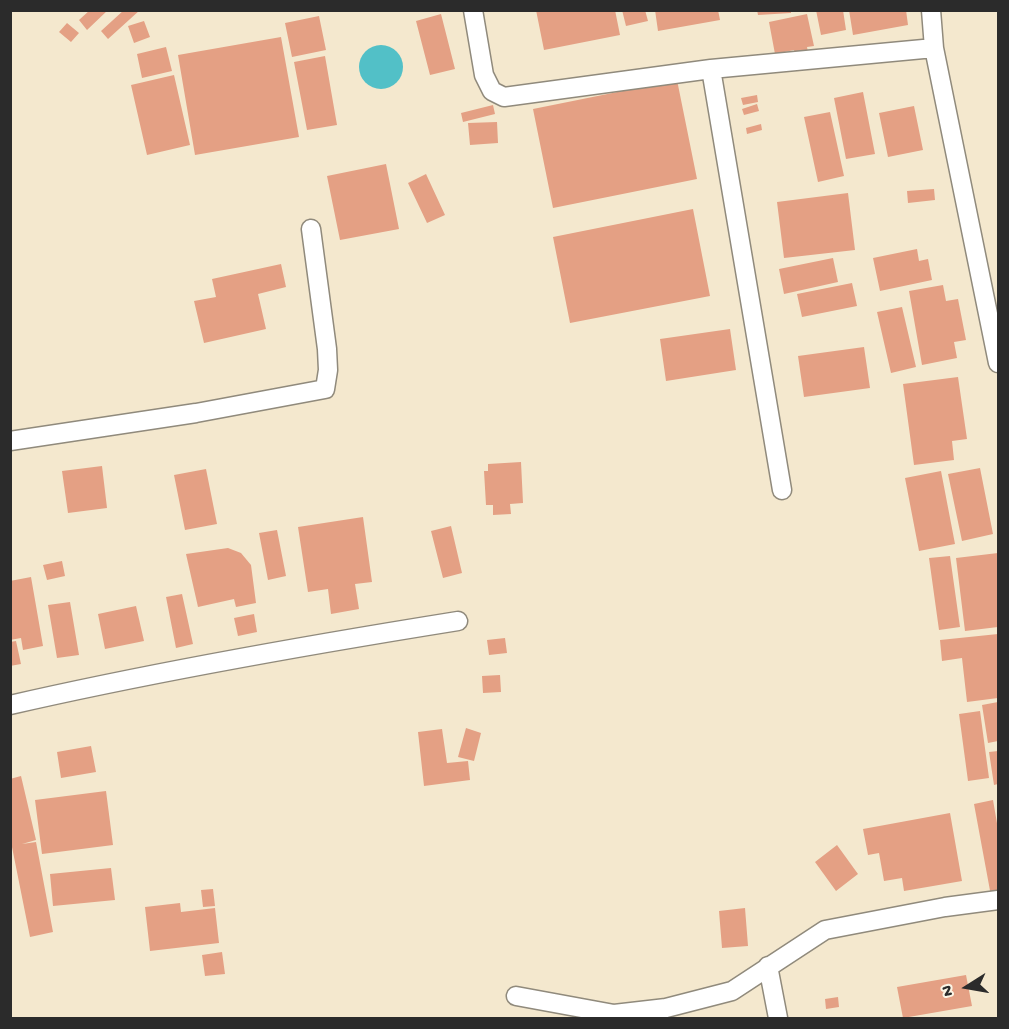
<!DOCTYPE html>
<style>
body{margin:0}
#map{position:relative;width:1009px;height:1029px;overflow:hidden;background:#f4e8ce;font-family:"Gochi Hand",sans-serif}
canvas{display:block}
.frame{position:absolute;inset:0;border:12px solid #2b2b2b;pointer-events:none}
.north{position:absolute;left:937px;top:957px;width:60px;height:60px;-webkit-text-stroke:4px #fcf5e5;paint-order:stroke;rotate:259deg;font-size:16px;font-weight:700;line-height:24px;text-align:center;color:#2b2b2b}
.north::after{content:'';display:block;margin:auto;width:21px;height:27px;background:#2b2b2b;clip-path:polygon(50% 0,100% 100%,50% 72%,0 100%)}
</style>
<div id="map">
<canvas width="1009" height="1029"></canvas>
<div class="frame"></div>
<div class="north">N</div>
</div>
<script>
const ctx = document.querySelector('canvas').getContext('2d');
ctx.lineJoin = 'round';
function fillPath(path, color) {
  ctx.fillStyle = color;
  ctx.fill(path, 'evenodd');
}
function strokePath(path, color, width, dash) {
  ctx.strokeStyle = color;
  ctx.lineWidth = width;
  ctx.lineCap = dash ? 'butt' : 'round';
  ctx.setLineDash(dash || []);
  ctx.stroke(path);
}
fillPath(new Path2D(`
 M359 67a22 22 0 1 1 44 0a22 22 0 1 1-44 0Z`), '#52c0c7');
fillPath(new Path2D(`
 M90,10H108L87,30L79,20Z
 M124,10H140L108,39L101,31Z
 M536,10H615L620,35L544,50Z
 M622,10H645L648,21L626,26Z
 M655,10H718L720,20L658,31Z
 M757,10H791V13L758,15Z
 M816,10H843L846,30L821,35Z
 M849,10H906L908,25L853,35Z
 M441,14L455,69L430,75L416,21Z
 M807,14L814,46L807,47L808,52L795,55L794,50L775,54L769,22Z
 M319,16L326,50L292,57L285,23Z
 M144,21L150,37L134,43L128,26Z
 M67,23L79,33L71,42L59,32Z
 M281,37L299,137L195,155L178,55Z
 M166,47L172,71L142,78L137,54Z
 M325,56L337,125L307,130L294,62Z
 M174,75L190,145L147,155L131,85Z
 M677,80L697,179L553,208L533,109Z
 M863,92L875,154L846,159L834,98Z
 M757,95L758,102L743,105L741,98Z
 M757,104L759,111L744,115L742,109Z
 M493,105L495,114L463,122L461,113Z
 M914,106L923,150L888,157L879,113Z
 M830,112L844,176L818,182L804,117Z
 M497,122L498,143L470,145L468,123Z
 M761,124L762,130L747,134L746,128Z
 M386,164L399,229L340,240L327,176Z
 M426,174L445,215L427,223L408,183Z
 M934,189L935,200L908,203L907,191Z
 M848,193L855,250L784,258L777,202Z
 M693,209L710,296L570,323L553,237Z
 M917,249L919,261L928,259L932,280L880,291L873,258Z
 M833,258L838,282L784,294L779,269Z
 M281,264L286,287L258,294L266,329L204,343L194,301L216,297L212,279Z
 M852,283L857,306L802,317L797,294Z
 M943,285L946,301L958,299L966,340L954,342L957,358L922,365L909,291Z
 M902,307L916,367L891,373L877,312Z
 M730,329L736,370L666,381L660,339Z
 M864,347L870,388L804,397L798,356Z
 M958,377L967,439L952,441L954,460L914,465L903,384Z
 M521,462L523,503L510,504L511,514L493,515V505H486L484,471H488V464Z
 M102,466L107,508L68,513L62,471Z
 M980,468L993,534L962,541L948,474Z
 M206,469L217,524L185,530L174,475Z
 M941,471L955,544L919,551L905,478Z
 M363,517L372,582L355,584L359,609L331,614L328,589L308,592L298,527Z
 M451,526L462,573L443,578L431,531Z
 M277,530L286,576L268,580L259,533Z
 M228,548L241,553L251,565L256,603L236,607L234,599L198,607L186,554Z
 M998,553V627L965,631L956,558Z
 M950,556L960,627L939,630L929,558Z
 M62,561L65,576L47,580L43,565Z
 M31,577L43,646L23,650L21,638L10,640V581Z
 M182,594L193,644L176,648L166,597Z
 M70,602L79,655L57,658L48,605Z
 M136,606L144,641L105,649L98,614Z
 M254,614L257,632L238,636L234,618Z
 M998,634V698L967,702L962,658L942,661L940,640Z
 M505,638L507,653L489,655L487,640Z
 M16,641L21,664L10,666V642Z
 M500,675L501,692L483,693L482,676Z
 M998,702V741L988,743L982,705Z
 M980,711L989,778L968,781L959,714Z
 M466,728L481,733L474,761L458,757Z
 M442,729L447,763L468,761L470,780L424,786L418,732Z
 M91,746L96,772L61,778L57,752Z
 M998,751V784L994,785L989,752Z
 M21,776L36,840L22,844L36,842L53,932L30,937L10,837V779Z
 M106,791L113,845L42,854L35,800Z
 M993,800L998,829V894L991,896L974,804Z
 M950,813L962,881L904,891L902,878L884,881L879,853L868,855L863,829Z
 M837,845L858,874L836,891L815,862Z
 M111,868L115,900L53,906L50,874Z
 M213,889L215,906L203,907L201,890Z
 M180,903L181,912L215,908L219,943L150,951L145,907Z
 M745,908L748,946L722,948L719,911Z
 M222,952L225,974L205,976L202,955Z
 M966,975L972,1006L903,1018L897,987Z
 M838,997L839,1007L826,1009L825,999Z`), '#e4a084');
const street = new Path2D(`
 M473,10L484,75L492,91L504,97L711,69L934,48
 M931,10L934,48L998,363
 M711,69L782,490
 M10,441L196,413L325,389L328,370L327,349L311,229
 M10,705C158,671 308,645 458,621
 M768,966L778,1018
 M516,996L614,1014L666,1008L732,991L825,930L945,907L998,900`);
strokePath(street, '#908a7c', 21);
strokePath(street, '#fff', 18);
</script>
